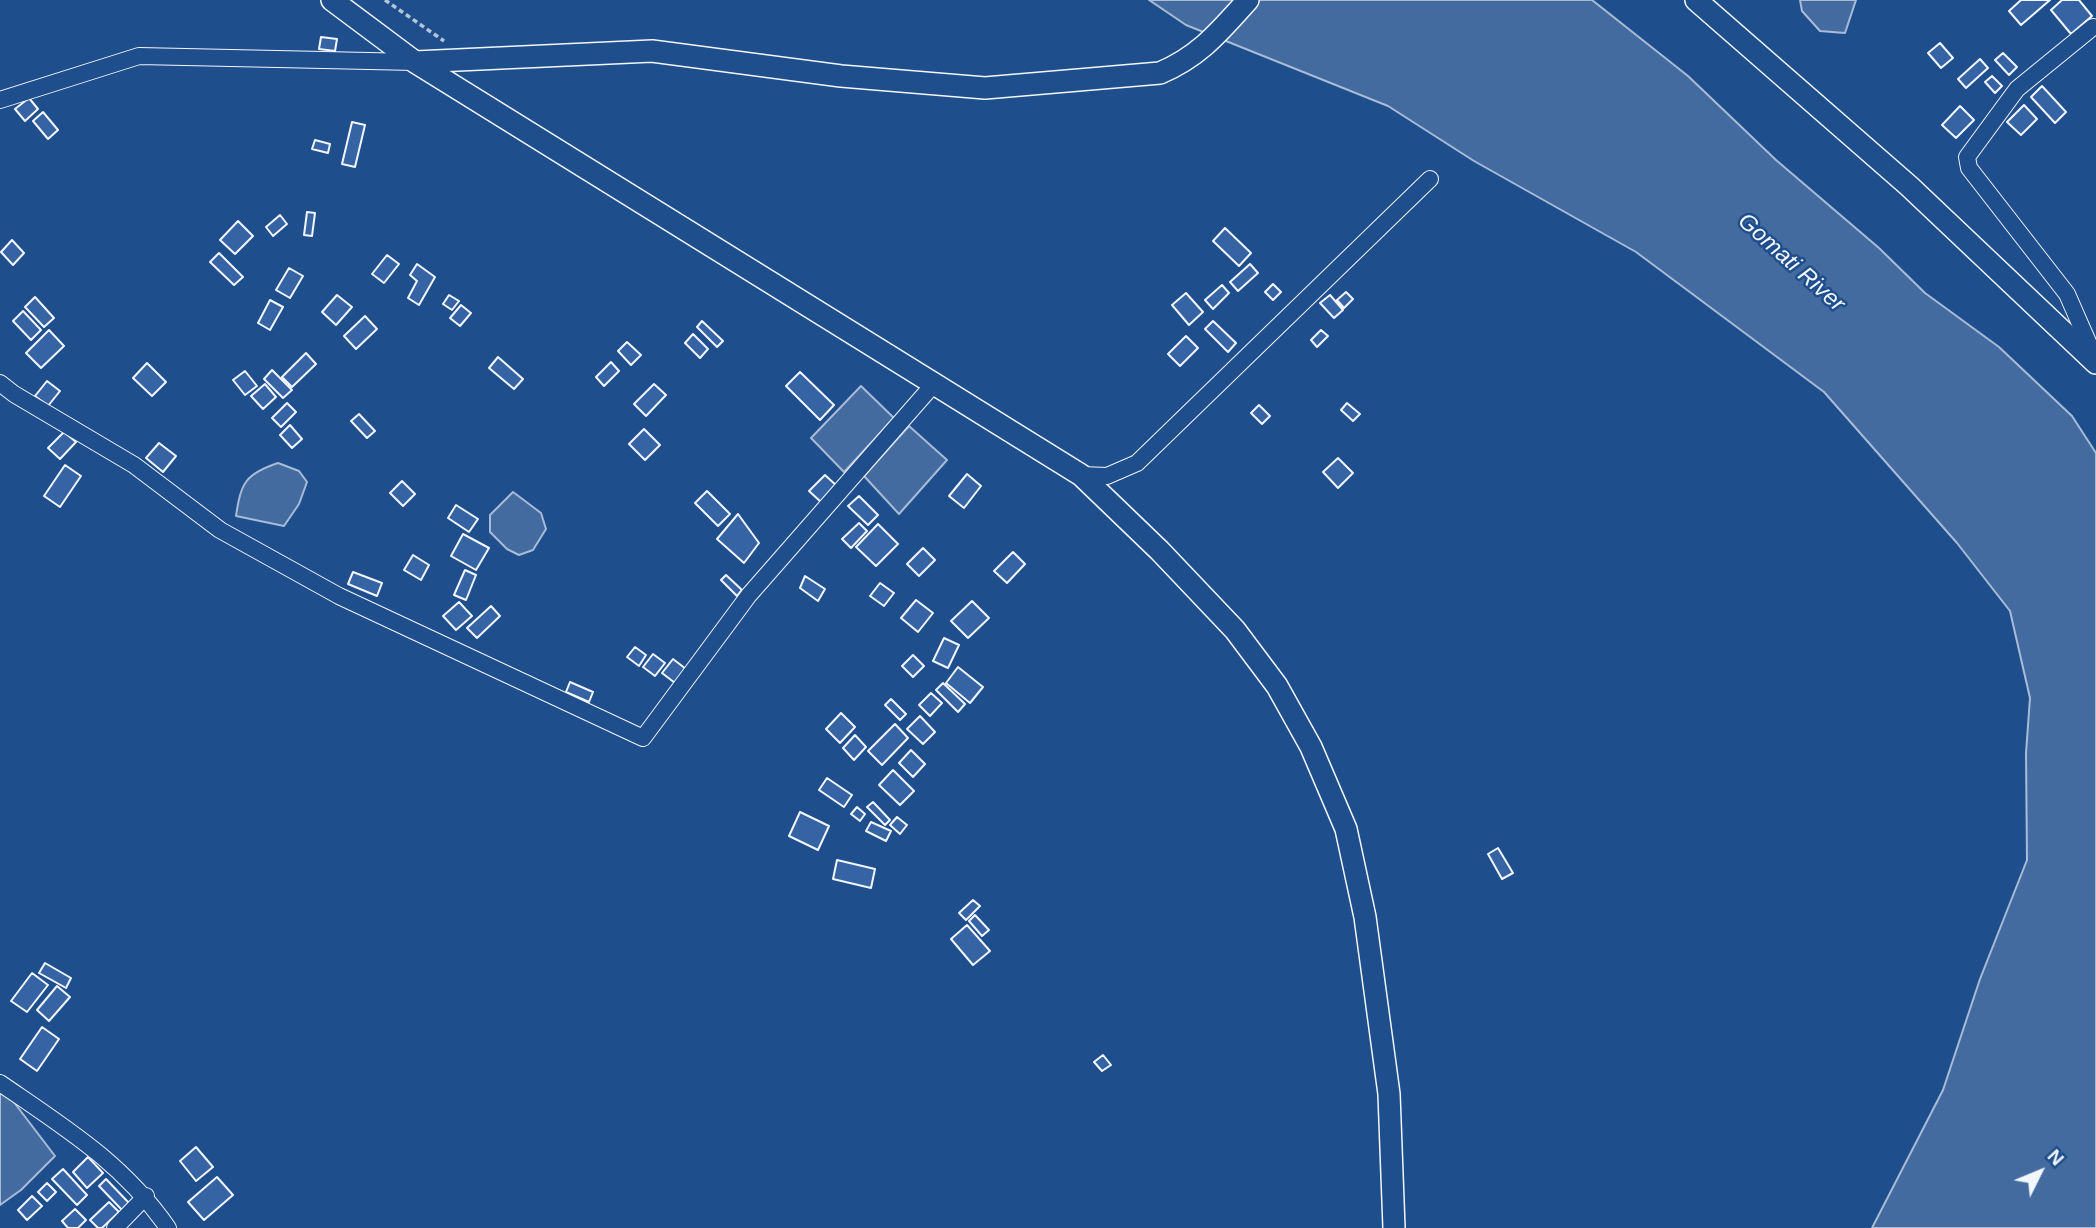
<!DOCTYPE html>
<style>
body{margin:0}
#map{position:relative;width:2096px;height:1228px;overflow:hidden;background:#1f4e8c;font-family:Arial,sans-serif}
canvas{display:block}
.north{position:absolute;left:2005px;top:1137px;width:70px;height:70px;-webkit-text-stroke:5px #1f4e8c;paint-order:stroke;rotate:47deg;font-size:19px;font-weight:700;line-height:28px;text-align:center;color:#f2f6ff}
.north::after{content:'';display:block;margin:auto;width:24px;height:32px;background:#f2f6ff;clip-path:polygon(50% 0,100% 100%,50% 72%,0 100%)}
</style>
<div id="map">
<canvas width="2096" height="1228"></canvas>
<div class="north">N</div>
</div>
<script>
const ctx = document.querySelector('canvas').getContext('2d');
ctx.lineJoin = 'round';
function fillPath(path, color) {
  ctx.fillStyle = color;
  ctx.fill(path, 'evenodd');
}
function strokePath(path, color, width, dash) {
  ctx.strokeStyle = color;
  ctx.lineWidth = width;
  ctx.lineCap = dash ? 'butt' : 'round';
  ctx.setLineDash(dash || []);
  ctx.stroke(path);
}
function write(font, color, halo, rows, align = 'center') {
  ctx.font = font + ' Arial,sans-serif';
  ctx.lineWidth = 5;
  ctx.setLineDash([]);
  ctx.textBaseline = 'middle';
  ctx.strokeStyle = halo;
  ctx.fillStyle = color;
  for (const [text, x, y, turn = 0] of rows) {
    ctx.save();
    ctx.translate(x, y);
    ctx.rotate((+turn || 0) * Math.PI / 180);
    ctx.textAlign = isNaN(turn) ? turn : align;
    if (halo) ctx.strokeText(text, 0, 0);
    ctx.fillText(text, 0, 0);
    ctx.restore();
  }
}
const water = new Path2D(`
 M1149,0H1592L1688,76L1776,160L1879,248L1925,293L1999,347L2072,416L2096,453V1228H1872L1943,1090L1980,979L2027,860L2026,753L2030,698L2010,611L1957,543L1824,392L1636,252L1474,161L1388,106L1186,25Z
 M1800,0H1856L1845,33L1820,31L1802,11Z
 M861,386L894,418L844,472L811,438Z
 M909,426L947,460L899,514L864,476Z
 M278,463L299,471L307,482L299,504L284,526L236,516C241,483 245,474 278,463Z
 M513,492L541,513L546,529L533,550L519,555L507,549L490,532V515Z
 M0,1091L13,1101L55,1156L21,1190L0,1205Z`);
fillPath(water, '#446ba0');
strokePath(water, '#a8bbd7', 2);
const building = new Path2D(`
 M2021,0H2050L2021,25L2009,11Z
 M2062,0H2079L2092,16L2071,34L2051,10Z
 M321,37L337,39L335,51L319,49Z
 M1940,43L1953,58L1941,68L1928,53Z
 M2003,53L2017,67L2009,75L1995,60Z
 M1980,59L1988,68L1966,88L1958,79Z
 M1992,76L2002,86L1995,93L1985,82Z
 M2042,86L2066,112L2055,123L2031,97Z
 M29,98L38,109L25,121L15,109Z
 M2024,105L2037,119L2021,135L2007,122Z
 M1960,106L1974,120L1956,138L1942,125Z
 M43,112L58,130L48,139L33,121Z
 M352,122L365,125L355,167L342,164Z
 M315,140L330,144L328,153L312,149Z
 M307,212L315,213L312,236L304,235Z
 M280,215L287,224L273,236L266,227Z
 M238,221L253,236L235,254L220,240Z
 M1225,228L1251,253L1239,266L1213,241Z
 M12,240L24,253L13,265L1,252Z
 M219,253L243,277L234,285L210,262Z
 M387,255L399,264L384,283L372,274Z
 M417,264L435,277L419,305L408,298L417,281L410,275Z
 M1250,264L1258,273L1238,291L1230,282Z
 M289,268L303,276L290,298L276,290Z
 M1273,284L1281,292L1273,300L1265,292Z
 M1222,285L1229,293L1213,309L1205,300Z
 M1346,292L1353,299L1344,308L1337,300Z
 M1186,293L1203,312L1189,325L1172,305Z
 M337,295L352,307L336,325L322,312Z
 M449,295L459,301L452,310L443,304Z
 M1330,295L1343,310L1334,318L1320,303Z
 M35,297L54,318L44,327L25,307Z
 M270,300L283,307L270,330L258,323Z
 M461,305L471,313L460,326L450,318Z
 M23,311L41,330L31,340L13,321Z
 M365,316L377,329L356,349L344,336Z
 M702,321L723,341L717,347L697,327Z
 M1213,321L1236,343L1228,352L1205,329Z
 M49,330L64,346L41,368L26,353Z
 M1321,330L1328,336L1317,347L1311,340Z
 M693,334L708,349L700,358L685,343Z
 M1186,336L1198,348L1180,366L1168,354Z
 M627,342L641,355L631,365L618,351Z
 M306,353L316,364L292,387L282,377Z
 M498,357L523,379L514,389L489,368Z
 M611,362L619,371L604,386L596,377Z
 M147,363L166,382L152,396L133,378Z
 M272,370L292,390L283,398L264,379Z
 M245,371L257,386L245,395L233,380Z
 M800,372L834,405L820,420L786,386Z
 M47,381L60,391L48,406L35,396Z
 M265,384L276,397L263,409L251,396Z
 M654,384L666,395L646,416L634,404Z
 M287,403L296,412L281,427L272,418Z
 M1347,403L1360,414L1353,421L1341,410Z
 M1259,405L1270,416L1262,424L1251,413Z
 M359,414L375,431L367,438L351,421Z
 M290,425L302,439L292,448L280,435Z
 M644,429L660,445L645,460L629,444Z
 M64,432L76,442L60,459L48,448Z
 M159,443L176,456L163,472L146,458Z
 M1338,458L1353,473L1338,488L1323,472Z
 M65,465L81,476L60,507L44,496Z
 M967,474L981,486L964,508L949,496Z
 M825,475L838,487L822,503L809,491Z
 M402,481L415,494L403,506L390,493Z
 M707,491L730,514L718,526L695,503Z
 M859,496L878,515L868,525L848,506Z
 M456,505L478,519L469,532L448,518Z
 M738,514L759,543L744,563L717,539Z
 M859,523L867,531L851,548L842,539Z
 M878,524L898,544L876,566L856,547Z
 M463,534L489,548L476,570L451,556Z
 M923,548L935,560L919,576L907,564Z
 M1013,552L1025,564L1007,583L994,571Z
 M413,555L429,565L421,580L404,570Z
 M465,570L476,575L466,600L454,595Z
 M353,572L382,583L377,596L348,584Z
 M726,575L742,590L737,596L721,580Z
 M805,576L825,589L818,601L800,588Z
 M880,583L894,593L884,606L870,596Z
 M916,600L933,613L918,632L901,618Z
 M972,601L989,618L968,638L951,621Z
 M459,602L472,616L456,630L443,616Z
 M491,606L500,616L477,638L467,628Z
 M944,638L959,645L948,668L933,661Z
 M635,647L646,655L639,666L627,657Z
 M653,654L665,663L655,676L643,667Z
 M913,655L924,666L913,677L902,666Z
 M673,659L686,669L675,683L662,673Z
 M958,667L983,687L970,703L946,683Z
 M570,682L593,692L589,702L566,692Z
 M943,683L965,704L958,712L936,690Z
 M931,693L942,703L930,716L919,705Z
 M891,699L906,714L900,720L885,705Z
 M841,713L855,727L840,743L826,729Z
 M920,716L935,732L923,744L907,729Z
 M895,724L908,738L882,765L868,751Z
 M855,735L866,747L854,760L843,748Z
 M911,750L925,764L913,777L899,763Z
 M893,770L914,791L900,805L879,785Z
 M827,778L852,795L844,807L819,790Z
 M873,802L890,820L885,825L867,807Z
 M857,807L865,814L860,821L851,814Z
 M800,812L829,826L818,850L789,836Z
 M897,817L907,825L900,834L890,825Z
 M871,822L891,831L886,841L866,831Z
 M1498,848L1513,873L1502,879L1488,854Z
 M837,860L875,869L871,888L833,879Z
 M973,900L980,906L966,920L959,913Z
 M975,915L989,930L982,936L969,921Z
 M967,925L990,951L973,965L951,939Z
 M45,963L71,978L66,988L39,973Z
 M32,973L48,985L27,1012L11,1001Z
 M57,986L70,997L49,1021L37,1010Z
 M42,1027L59,1039L37,1071L20,1059Z
 M1103,1055L1111,1065L1102,1071L1094,1062Z
 M196,1147L213,1167L196,1181L180,1161Z
 M88,1157L103,1173L87,1188L73,1172Z
 M63,1169L87,1195L77,1205L52,1179Z
 M217,1177L233,1195L204,1220L188,1202Z
 M106,1179L129,1203L122,1210L99,1186Z
 M47,1183L56,1192L47,1201L38,1192Z
 M32,1196L42,1206L27,1220L18,1210Z
 M109,1202L119,1212L102,1228H98L90,1220Z
 M75,1209L86,1220L78,1228H68L62,1221Z`);
fillPath(building, '#3563a3');
strokePath(building, '#f2f6ff', 2);
const street = new Path2D(`
 M2093,27L2017,89L1967,157L1969,168L2067,294L2095,358
 M0,100L139,56L415,62
 M0,383L14,394L134,465L220,530L339,596L643,738L749,595L933,385
 M1081,475L1107,476L1137,463L1430,179
 M0,1083C64,1127 123,1163 168,1228
 M115,1228L146,1196`);
const secondary = new Path2D(`
 M332,0L415,62L1081,475L1160,551L1235,630L1277,686L1311,747L1346,829L1365,917L1389,1094L1394,1228
 M1696,0L1909,186L2096,363
 M415,62L652,51L841,76L985,88L1160,73C1200,56 1220,31 1248,0`);
strokePath(street, '#f2f6ff', 18);
strokePath(secondary, '#f2f6ff', 24);
strokePath(new Path2D(`
 M385,0L444,41`), '#b3c4dc', 3.5, [5, 3.5]);
strokePath(street, '#1f4e8c', 16);
strokePath(secondary, '#1f4e8c', 21);
write('italic 23px', '#f2f6ff', '#1f4e8c', [
 ["Gomati River",1791,263,42]
]);
</script>
